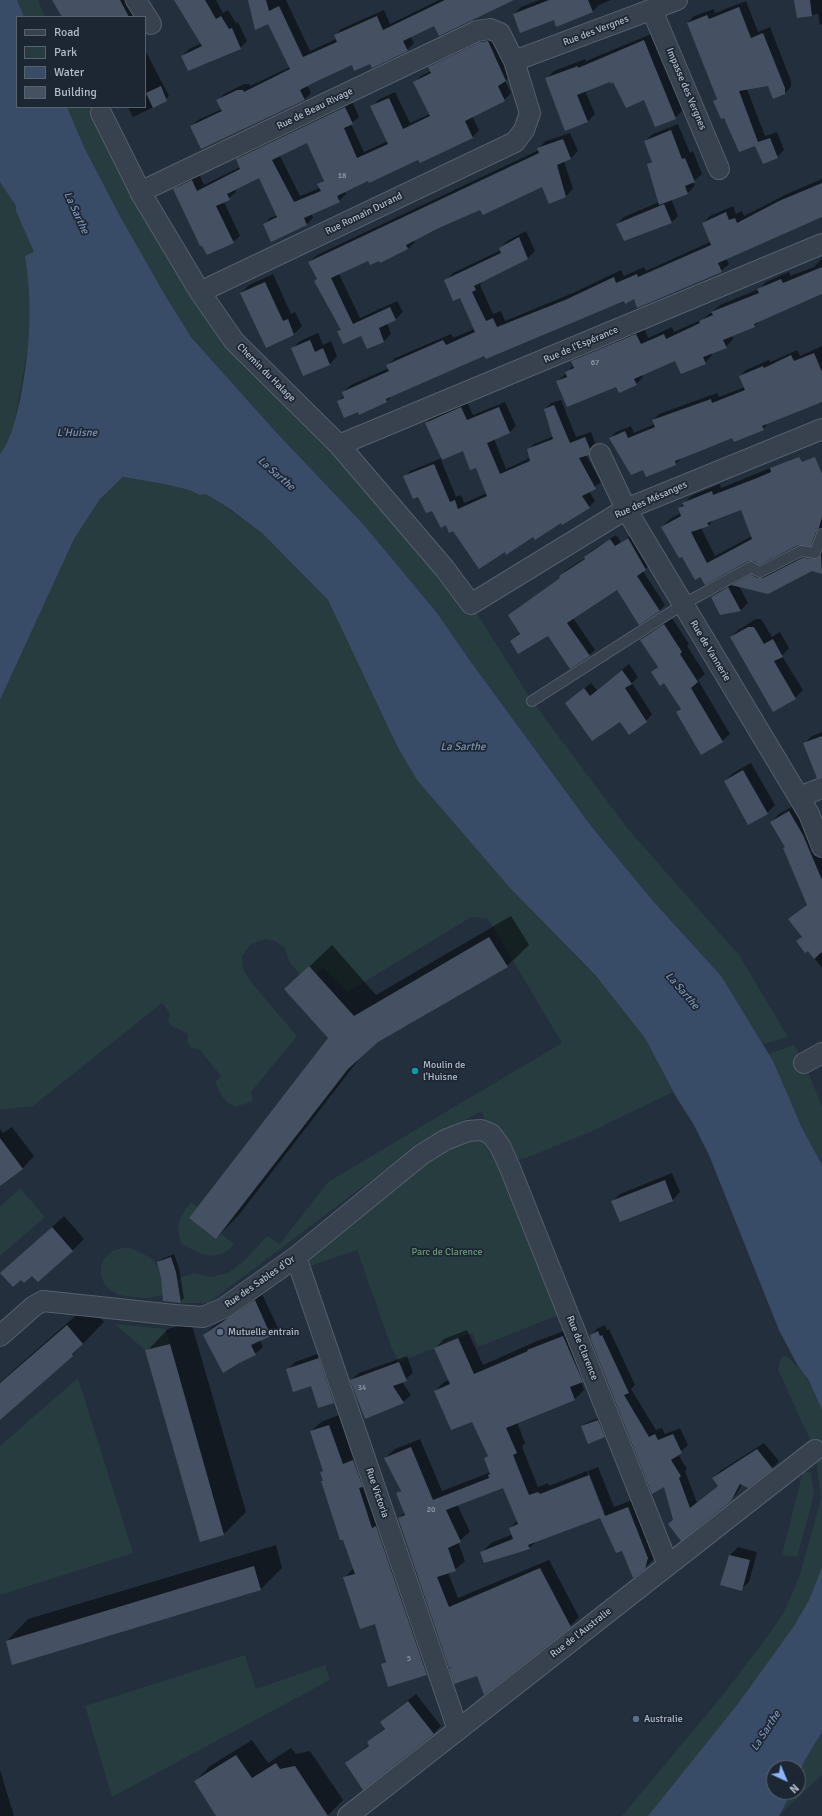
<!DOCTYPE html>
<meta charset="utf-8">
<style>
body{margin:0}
#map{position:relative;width:822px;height:1816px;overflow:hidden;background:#242f3e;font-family:Signika,sans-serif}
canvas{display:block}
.legend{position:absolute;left:16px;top:16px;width:130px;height:92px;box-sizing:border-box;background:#1d2633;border:1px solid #59626f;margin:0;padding:5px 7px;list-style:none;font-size:12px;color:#b4bcc9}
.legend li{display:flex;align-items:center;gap:8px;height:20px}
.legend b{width:20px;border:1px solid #59626f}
.north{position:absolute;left:766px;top:1760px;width:40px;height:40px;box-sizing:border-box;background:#1d2633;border:1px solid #59626f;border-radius:50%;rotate:136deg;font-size:11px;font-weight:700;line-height:16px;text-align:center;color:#b4bcc9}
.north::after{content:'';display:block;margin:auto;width:14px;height:18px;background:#8ab4f8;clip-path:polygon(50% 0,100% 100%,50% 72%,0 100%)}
</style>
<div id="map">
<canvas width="822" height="1816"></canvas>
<ul class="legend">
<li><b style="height:5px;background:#38414e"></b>Road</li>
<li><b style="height:11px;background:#263c3f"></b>Park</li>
<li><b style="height:11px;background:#394c67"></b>Water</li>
<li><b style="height:11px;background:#455162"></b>Building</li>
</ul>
<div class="north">N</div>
</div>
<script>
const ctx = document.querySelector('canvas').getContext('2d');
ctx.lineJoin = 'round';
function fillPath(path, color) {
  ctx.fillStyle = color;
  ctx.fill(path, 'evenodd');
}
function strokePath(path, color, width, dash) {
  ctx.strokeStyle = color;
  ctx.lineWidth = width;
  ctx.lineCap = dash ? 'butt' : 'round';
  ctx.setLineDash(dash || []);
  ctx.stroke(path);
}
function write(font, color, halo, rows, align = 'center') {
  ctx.font = font + ' Signika,sans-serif';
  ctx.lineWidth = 3.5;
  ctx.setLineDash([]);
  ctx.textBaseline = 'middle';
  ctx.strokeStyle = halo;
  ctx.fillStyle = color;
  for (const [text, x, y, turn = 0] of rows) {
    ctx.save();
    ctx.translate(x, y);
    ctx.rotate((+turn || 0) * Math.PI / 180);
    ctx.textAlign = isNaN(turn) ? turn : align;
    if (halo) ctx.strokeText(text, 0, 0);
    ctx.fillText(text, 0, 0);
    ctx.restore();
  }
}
fillPath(new Path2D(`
 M17,0H38L45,17H24Z
 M67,107H97L200,292L471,604L532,701L628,829L739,955L788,1037L763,1044L722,977L653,901L591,826L471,662L437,613L364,525L275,431L191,337L165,295L120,216L85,149Z
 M0,182L16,206V211L35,253L30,283L31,307L29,342L14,425L8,444L0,454Z
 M123,477L164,484L189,490L200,495L206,494L209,495L263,534L328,600L397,746L417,780L510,888L600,981L645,1038L673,1092L590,1132L521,1160L516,1159L508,1140L485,1121L482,1111L417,1146L208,1303H181L177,1279L194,1273L211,1277L228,1273L244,1261L267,1236L280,1244L328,1182L562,1043L488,919L471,917L348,992L323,968L316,974L309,966L300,974L290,963L285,948L275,941L264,939L250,945L242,956L243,969L251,982L297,1036L251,1092L253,1101L236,1107C224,1102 220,1094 215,1082L221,1076L199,1049L191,1048L187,1041L188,1035C182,1028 174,1030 168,1022L170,1013L162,1003L33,1106L0,1110V700L74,539L100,499Z
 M794,1045L804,1063L822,1106V1165L802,1128L768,1054Z
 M468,1136L490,1145L563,1313L478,1347L472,1333L399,1362L392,1349L357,1250L313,1265H310L309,1261L407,1175Z
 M20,1188L45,1217L0,1256V1207Z
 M191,1202L198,1207L190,1218L216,1239L221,1234L234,1244C216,1264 201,1255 181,1243C175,1223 179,1219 191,1202Z
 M129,1248C159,1259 160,1263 163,1295C157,1295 153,1298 148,1298C140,1298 128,1297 120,1295C97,1288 93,1259 117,1249C120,1248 125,1248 129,1248Z
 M115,1324L165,1329L170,1344L145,1350Z
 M783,1356H787L805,1375L822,1409V1567L809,1600L794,1626L737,1705L648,1816H622L722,1696L767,1637L783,1614L800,1575L821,1499L815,1450L778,1370L780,1360Z
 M78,1378L133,1553L0,1595V1446Z
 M803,1471L811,1473L814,1495L797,1557L782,1555Z
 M245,1655L256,1689L325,1665L330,1680L112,1797L85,1706Z
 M822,1732V1775L781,1813L791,1792H798V1776L805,1760Z`), '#263c3f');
fillPath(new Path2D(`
 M0,0H17L24,17H17V107H67L85,149L120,216L165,295L191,337L275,431L364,525L437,613L471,662L591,826L653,901L722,977L773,1061L802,1128L822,1165V1410L808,1379L798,1366L779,1330L709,1155L694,1125L675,1095L645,1038L596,976L510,888L417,780L397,746L328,600L263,534L230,509L206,494L200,495L189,490L164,484L123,477L100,499L74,539L0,700V454C12,438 15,420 20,400C30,350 33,306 25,256L34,252L16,211V206L0,182Z
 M822,1567V1732L805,1760L798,1776V1768H774V1792H791L781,1813L779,1816H648L737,1705L794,1626L809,1600Z`), '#394c67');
fillPath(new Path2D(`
 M76,0H124L127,6H137L140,10L133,17H86Z
 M176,0H216L223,13L228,10L236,23L238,22L247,41L240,48L182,56L189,49L202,43Z
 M248,0H286L310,51L336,39L335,36L341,29L384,10L390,24L439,0H513L435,25L410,36L414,43L407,50L371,63L352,64L307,85L311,93L304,100L191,126L198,120L222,109L218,100L224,94L244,84H250V86L290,67L268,22Z
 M539,0H611L599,5L593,11L557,25L554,19L514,14L521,7Z
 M795,0H822V24L820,25L818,14L797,17Z
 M746,1L758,32L770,27L791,81V87L785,93L769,85L747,89L765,136L777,132L784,150L777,157L756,144L725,116L714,101L717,98L688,23L694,16L714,9L715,13Z
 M651,34L683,110L675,118L614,81H610L585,91L595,114L588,121L566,129L547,78L554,71L585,59L586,61Z
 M495,35L512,74L505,81L511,93L504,100L472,116L479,130L473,137L420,162L419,159L345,191L346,194L339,201L311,213L313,218L307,224L264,225L270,218L277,215L259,177L235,189L236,192L224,202L240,236L233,242L175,189L181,182L199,174L204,185L240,167L237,159L244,153L352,101L359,117L351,124L364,152L388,141L372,107L378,100L395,92L410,123L430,114L415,82L421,76L431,71L430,67L436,60L488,36ZM308,141L324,179L319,185L320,188L300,196L280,156Z
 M145,50L169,96L162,103L133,117L128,107H145Z
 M678,124L690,153L693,151L702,174L693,182L695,185L688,193L671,199L678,216L671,223L617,224L624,217L659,202L648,164L653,160L645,141L653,134Z
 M570,133L578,151L571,158L564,161L573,189L566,196L542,186L481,209L414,240L415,242L408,249L379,260H368L339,274L360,318L397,301L403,312L396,319L387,323L391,334L384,341L367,348L362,335L338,332L341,329L309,262L317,255L539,150L538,148L546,141Z
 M822,179V217L726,258L729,264L721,271L624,300L485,354L394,394L387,401L358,410L338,402L344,395L343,392L351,385L389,368L388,365L395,358L451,334L453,338L474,329L461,296L446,280L453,273L501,250L500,248L507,241L526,231L535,251L528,258L482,281L480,285L493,314L501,311L505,321L573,293L621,270L624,276L644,267L646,271L710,242L703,223L710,216L733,206L736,214L742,211L744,216L787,194Z
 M822,258V294L761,320L754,326L732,335L733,339L726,347L711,353L712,355L705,363L676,359L642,374L643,377L636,384L616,385L557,381L567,373L574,364L572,361L580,354L644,327L648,338L672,327L674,332L703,319L720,305L759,289L766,282L789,272L790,276L814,267Z
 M273,274L291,314L295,312L302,326L294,334L266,347L241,293L249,285Z
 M318,333L323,345L331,341L337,356L330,364L292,349L300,341Z
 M822,346V405L821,402L769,422L763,429L733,437L682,458L675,464L644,469L610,438L616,432L631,426L634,433L655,424L653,420L659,414L717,393L719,397L745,387L740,376L746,370L769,360L770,362L797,350L800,356Z
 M561,400L576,437L591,432L595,443L594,447L586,455L601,482L589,491L595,501L589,507L562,522L505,551L453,530L419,496L404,477L410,471L442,458L426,423L432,417L467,402L473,415L505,402L516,426L510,432L494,439L506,469L530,458L528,450L534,444L554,436L545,409L551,403ZM464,450L477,467L487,493L464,503L461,495L456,497L441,460Z
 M780,464L778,470L822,483V528L818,537L810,545L798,544L760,563L768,568L813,548L822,549V573L812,569L739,586L748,603L740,611L712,597L720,589L736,580L737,581L743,575L762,565L754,560H748L705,584L662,527L670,519L681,513L679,509L691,496L720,484L721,488ZM742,508L752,536L715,556L701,528L708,526L714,519Z
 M634,533L651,564L643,571L665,605L659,611L617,589L573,618L595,650L589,655L548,635L511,641L520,633L515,610L561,578L565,571L585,558L590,552L616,535L621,542Z
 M672,618L689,644L687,646L705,674L698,680L730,734L722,741L677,712L681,708L664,682L652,672L658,666L641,640L649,632Z
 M756,619H761L772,637L780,632L789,648L782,656L803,690L795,698L731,637L738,630Z
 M629,664L638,677L632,683L652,714L646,721L620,720L566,703L591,683L597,690Z
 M822,732V761L804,744L812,736Z
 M751,763L775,805L767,813L725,781L733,773Z
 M797,804L822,854V968L808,950L803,936L790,920L808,904L786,847L771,822L779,814Z
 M511,916L529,945L507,966L378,1041L363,1054L238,1216L216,1238L329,1038L286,989L332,945L376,995Z
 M12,1127L34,1156L23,1168L0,1185V1129L3,1133Z
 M672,1173L680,1192L673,1200L612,1202L620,1194Z
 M64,1216L84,1239L72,1251L32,1274L21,1279L2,1273Z
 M174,1254L179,1268L184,1298L180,1302L162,1277L158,1263L162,1259Z
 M262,1294L278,1328L271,1335L260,1340L263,1347L255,1354L204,1335L211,1328Z
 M89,1304L104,1322L72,1355L0,1418V1382Z
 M191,1322L246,1512L224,1534L147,1351L168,1329Z
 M605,1325L607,1330L609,1329L635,1385L631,1389L656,1430L662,1428L665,1434L680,1428L688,1445L678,1454L687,1469L685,1471L697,1503L719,1485L713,1478L720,1471L764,1443L779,1461L772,1468L742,1484L737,1493L730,1501L673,1520L664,1485L591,1335L598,1328Z
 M572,1328L591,1372L581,1382L584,1390L575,1399L517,1422L525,1443L522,1447L538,1487L548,1483L549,1486L587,1471L602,1512H604L588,1471L598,1467L614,1507L638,1498L657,1549L654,1559L644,1568L623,1549L601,1516L537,1541L529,1548L485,1561L482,1552L491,1543L513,1534L510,1528L517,1521L503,1486L457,1504L470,1532L458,1542L465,1561L455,1570L448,1572L458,1598L549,1560L579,1617L570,1626L478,1674L399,1518L405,1512L398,1493L401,1490L385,1458L395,1449L420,1439L442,1491L491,1472L485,1458L488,1455L472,1420L435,1391L444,1382L449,1380L435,1348L444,1339L467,1330L483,1365L537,1341Z
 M326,1351L341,1394L333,1402L311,1384L287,1370L295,1362Z
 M407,1356L413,1373L402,1382L411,1395L403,1402L351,1380L359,1373Z
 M339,1415L352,1455L363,1451L436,1664L426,1674L382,1664L387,1660L375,1623L344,1578L354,1568L322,1482L324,1480L321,1472L324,1470L311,1431L321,1422Z
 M601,1417L608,1433L604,1436L582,1426L586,1423Z
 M276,1545L282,1568L261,1589L7,1641L28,1619Z
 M738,1547L757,1552L749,1582L741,1590L721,1584L730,1555Z
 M416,1694L441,1726L433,1734L346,1763L369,1745L368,1743L385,1728L381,1723L389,1715Z
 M252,1740L268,1763L291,1748L296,1754L310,1751L343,1800L327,1816H217L195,1781L210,1766Z
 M0,1770L14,1816H0Z`), '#0007');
fillPath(new Path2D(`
 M52,0H120L129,17H62Z
 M174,0H205L216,19L221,16L229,29L232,28L241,49L188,71L181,56L202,46Z
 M248,0H266L269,11L279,6L303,57L337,42L334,35L377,16L383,30L445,0H514L439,36L434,26L403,41L408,51L372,68L370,64L354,71L352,65L315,82L300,90L305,100L201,149L190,126L222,111L216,100L237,90H243L244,92L290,69L268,24L255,30Z
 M549,0H588L593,12L556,27L554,20L520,33L513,14Z
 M794,0H810L812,16L797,18Z
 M739,7L751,38L763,33L785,88V94L773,99L768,86L739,91L758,142L770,138L778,158L763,164L755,146L739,152L724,118L721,119L713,101L717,99L687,23L707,15L709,19Z
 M644,40L676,119L655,127L644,100L626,108L613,82L611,84L610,82L577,95L588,122L565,131L545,78L578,66V68Z
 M488,41L506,81L498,86L505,101L465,121L473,138L420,163L418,160L369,183L368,181L337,196L340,202L304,218L307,225L271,242L263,224L277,217L259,178L227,194L230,200L216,206L234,243L207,255L202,246H200L173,189L192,180L197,191L240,169L236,159L345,107L353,124L344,128L357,158L388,144L370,106L389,98L403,129L430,116L413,82L431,73L428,67L480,42ZM307,143L324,181L317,184L321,191L294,202L272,160Z
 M161,86L167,101L153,108L146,93Z
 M671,130L682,159L685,158L695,182L685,186L688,194L659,205L647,164L652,162L644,141Z
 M563,139L571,159L557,165L566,197L549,204L542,187L483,215L480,210L437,229L406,245L408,249L380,263L379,261L370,265L368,261L331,278L353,324L390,307L396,320L379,328L384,342L367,349L361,336L343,344L337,331L341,330L314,281L317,279L308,262L539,153L537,148Z
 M822,183V217L718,263L722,272L637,308L634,299L625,304L624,301L486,359L484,356L386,399L387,402L359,415L358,412L344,418L337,401L344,398L342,392L389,371L386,365L443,340L446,345L475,332L460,298L453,301L444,280L501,253L499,248L519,237L528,259L474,286L476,290L472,292L486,321L493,318L497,327L565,300L614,277L616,283L637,274L638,277L711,245L702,223L726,212L729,220L735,218L737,223L779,201Z
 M664,204L672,223L624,241L616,224Z
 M822,267V294L754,324L755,327L723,340L727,348L703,357L706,364L681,374L675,361L634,379L637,385L619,393L616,387L567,407L556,381L567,377L565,372L574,368L571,361L636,334L641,344L664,334L666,339L700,323L699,321L713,315L711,312L759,293L757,289L781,279L783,283Z
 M265,282L283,321L288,319L294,335L266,348L240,293Z
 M310,340L315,352L323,348L330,365L303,376L291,348Z
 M814,353L822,372V402L762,426L764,430L734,442L732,438L703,450L675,461L676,465L646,477L643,470L631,475L609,438L625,431L628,438L655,427L652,420L711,399L712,403L745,390L739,376L763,366L764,368L791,355L794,361Z
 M554,405L570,443L585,437L590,449L589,455L579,458L596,489L582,496L590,508L562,525L561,523L535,540L533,537L506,555L505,552L479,569L453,531L449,533L446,525L441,528L432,511L426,513L418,497L413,499L403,476L434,464L450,502L455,500L458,509L487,496L476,468L470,470L463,451L442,460L425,423L461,407L467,420L499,407L510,433L487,443L500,474L530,461L527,449L553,439L544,409Z
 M799,457L802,462L815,457L822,474V517L819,528L816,532L811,546L798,545L760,565L754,561H748L705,585L700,577L695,580L682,557L679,558L661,527L681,516L678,508L684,506L682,503L712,491L713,495L757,478L771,472L770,468ZM741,510L752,539L707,563L691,532L709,526L707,523Z
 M628,538L646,570L637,576L660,611L639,625L617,590L567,623L590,656L570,669L548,636L518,654L510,641L520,634L508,615L560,578L559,576L585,559L584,557L610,539L615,546Z
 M821,555L822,574L812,571L768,594L731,585L751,574L757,578H763L802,558L817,559Z
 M728,587L741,611L720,615L711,597Z
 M664,624L682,652L680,654L698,682L691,688L723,742L701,755L676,712L681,709L664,683L660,686L651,672L658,667L640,640Z
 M748,627H754L764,644L773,639L783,657L774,661L796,699L773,712L730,637Z
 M622,670L632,684L625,688L647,722L629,735L620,722L592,741L565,703L584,688L590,696Z
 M822,736V777L817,778L803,743Z
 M743,770L768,814L748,825L724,781Z
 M789,811L803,835L822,880V952L814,959L808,951L805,953L796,941L802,937L788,919L807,905L783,848L785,847L770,822Z
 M489,937L508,967L378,1042L348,1069L216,1239L189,1218L328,1038L284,989L309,966L354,1016Z
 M0,1138L23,1169L0,1186Z
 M665,1180L673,1201L620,1222L611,1201Z
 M52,1227L73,1251L38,1282L32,1276L24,1283L21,1280L13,1287L0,1273Z
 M171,1257L176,1272L181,1303L163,1301L161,1278L157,1262Z
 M255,1300L271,1336L251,1345L256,1355L239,1363L223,1373L203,1335Z
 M67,1325L83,1344L72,1354L73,1356L0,1420V1383Z
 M598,1331L600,1336L602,1335L629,1393L624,1395L649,1437L655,1434L658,1440L673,1434L682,1453L671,1460L681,1476L679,1478L690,1508L718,1486L712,1478L757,1449L773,1469L748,1488L740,1484L731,1501L681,1541L668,1524L673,1520L664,1487L652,1494L591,1340L590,1335Z
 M563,1336L583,1382L570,1387L575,1400L506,1428L517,1453L513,1455L529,1495L538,1492L540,1494L589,1475L605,1516L628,1507L648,1558L645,1569L633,1578L622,1551L616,1553L600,1518L528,1545L530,1549L484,1563L480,1552L513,1539L509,1528L518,1524L503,1488L446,1510L461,1542L448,1548L456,1571L437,1577L449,1607L540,1568L571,1627L484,1695L477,1676L454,1684L449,1669L453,1667L449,1668L398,1518L405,1515L396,1493L401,1491L384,1458L411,1447L433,1500L489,1478L488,1475L490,1474L484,1458L488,1456L472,1422L451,1430L434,1391L450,1384L434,1348L458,1338L474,1374L528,1351L527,1350Z
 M170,1344L224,1535L200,1542L145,1350Z
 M319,1358L334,1403L318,1408L311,1386L293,1392L286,1369Z
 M399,1362L407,1381L393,1386L404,1403L365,1419L350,1380Z
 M598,1420L605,1437L588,1444L581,1426Z
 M329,1425L343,1464L353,1460L363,1487L359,1488L372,1528L376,1526L427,1675L388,1687L381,1664L386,1662L375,1624L360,1629L343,1577L355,1574L343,1540H340L323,1487L321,1481H323L320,1472L323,1471L310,1431Z
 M729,1555L750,1560L742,1591L720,1585Z
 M254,1566L261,1590L12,1665L6,1641Z
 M408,1701L434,1734L363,1790L345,1763L369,1746L367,1742L385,1729L380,1722Z
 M236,1755L252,1778L276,1763L280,1769L295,1766L328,1816H216L194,1781Z`), '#455162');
const lane = new Path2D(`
 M532,701L682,605L751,567L760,572L801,551L815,553L822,534`);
const street = new Path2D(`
 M136,0L151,24
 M652,10L719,169
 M514,61L677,0
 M101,113L142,195L200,292L234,341L339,445L445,569L471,604L626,509L822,429
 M140,192L477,31L490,29L500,33L514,61L530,113L524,130L515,142L200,292
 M339,445L822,244
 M600,454L626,509L809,814L822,847
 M799,797L822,788
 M804,1063L822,1053
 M296,1257L458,1730
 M0,1336L34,1306L43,1301L175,1315L203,1317L224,1308L296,1257L421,1155L445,1140L468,1131L481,1130L491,1134L500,1146L510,1168L668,1565
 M348,1816L815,1450`);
strokePath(lane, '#565f6c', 12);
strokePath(street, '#565f6c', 22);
strokePath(lane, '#38414e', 10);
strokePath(street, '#38414e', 20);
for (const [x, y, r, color] of [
 [415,1071,4,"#0f9aa8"],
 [220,1332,4,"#5c6f8a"],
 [636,1719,4,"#5c6f8a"]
]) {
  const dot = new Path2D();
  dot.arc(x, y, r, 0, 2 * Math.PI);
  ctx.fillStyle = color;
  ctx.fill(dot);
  strokePath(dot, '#1d2633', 1.5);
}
write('8px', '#98a1af', null, [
 ["18",342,176],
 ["67",595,363],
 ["34",362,1388],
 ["20",431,1510],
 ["5",409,1659]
]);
write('10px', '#b4bcc9', '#1d2633', [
 ["Rue des Vergnes",596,31,-21],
 ["Impasse des Vergnes",686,89,67],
 ["Rue de Beau Rivage",315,109,-26],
 ["Rue Romain Durand",364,214,-26],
 ["Rue de l'Espérance",581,345,-23],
 ["Chemin du Halage",266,373,45],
 ["Rue des Mésanges",651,500,-24],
 ["Rue de Vannerie",710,651,59],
 ["Rue des Sables d'Or",260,1282,-35],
 ["Rue de Clarence",582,1348,68],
 ["Rue Victoria",377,1493,71],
 ["Rue de l'Australie",581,1633,-38]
]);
write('10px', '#b4bcc9', '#1d2633', [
 ["Moulin de",423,1065],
 ["l'Huisne",423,1077],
 ["Mutuelle entrain",228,1332],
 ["Australie",644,1719]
], 'left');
write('10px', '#6b9a76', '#1d2633', [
 ["Parc de Clarence",447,1252]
]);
write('italic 11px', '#7c92b1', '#1d2633', [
 ["La Sarthe",76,213,65],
 ["L'Huisne",77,433],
 ["La Sarthe",276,474,41],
 ["La Sarthe",463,747],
 ["La Sarthe",682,991,49],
 ["La Sarthe",766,1731,-57]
]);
</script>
